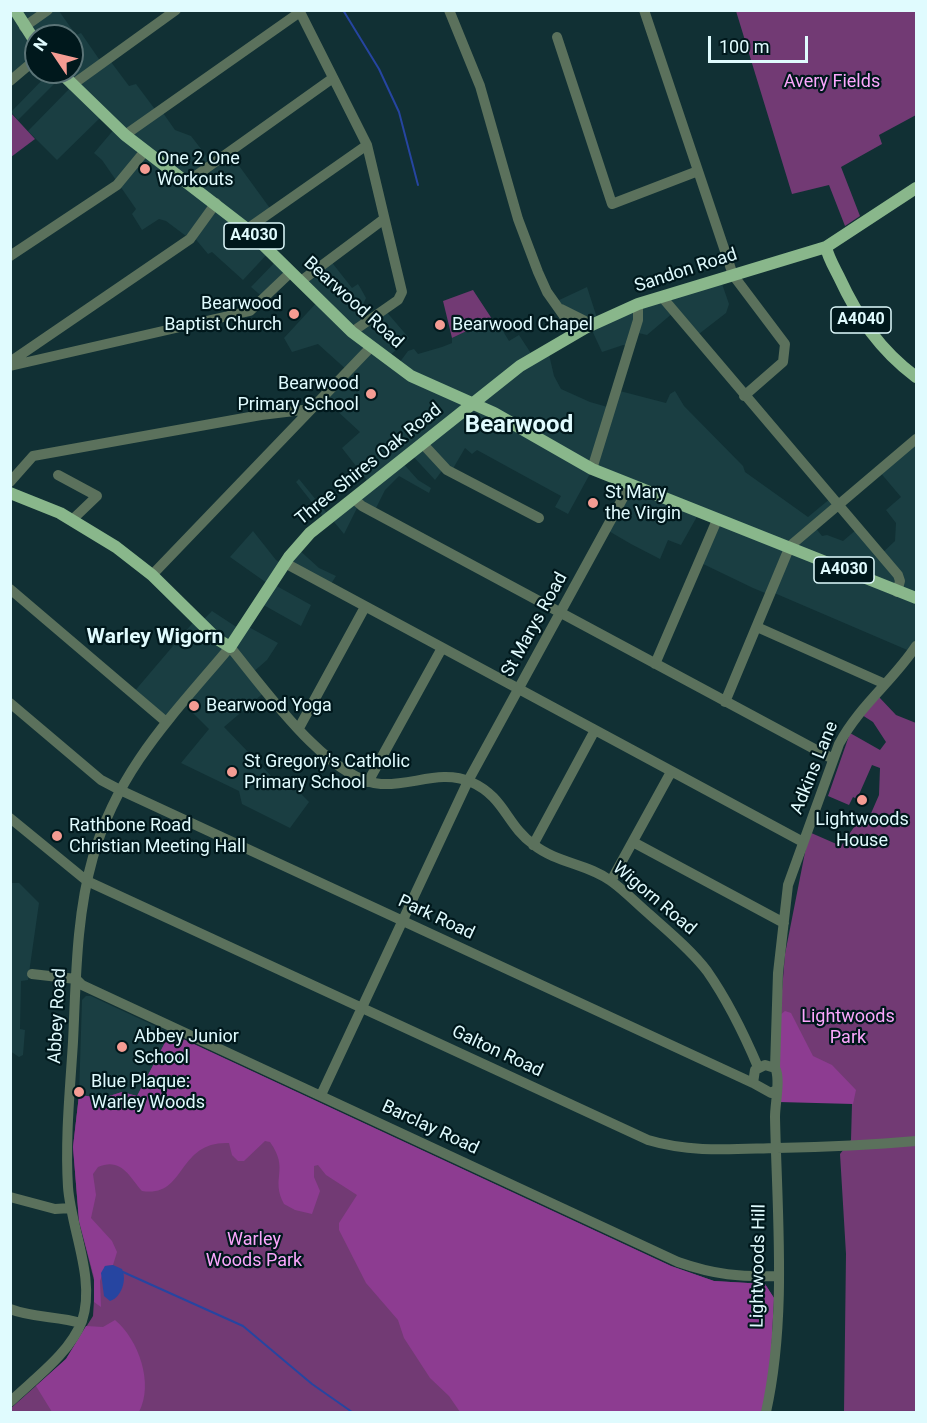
<!DOCTYPE html>
<style>
body{margin:0}
#map{position:relative;width:927px;height:1423px;overflow:hidden;background:#113034;font-family:Roboto,sans-serif}
canvas{display:block}
.frame{position:absolute;inset:0;border:12px solid #e0fbfe;pointer-events:none}
.north{position:absolute;left:24px;top:24px;width:60px;height:60px;box-sizing:border-box;background:#00181c;border:2px solid #5a7376;border-radius:50%;rotate:305deg;font-size:16px;font-weight:700;line-height:24px;text-align:center;color:#e0fbfe}
.north::after{content:'';display:block;margin:auto;width:21px;height:27px;background:#f59c93;clip-path:polygon(50% 0,100% 100%,50% 72%,0 100%)}
.scale{position:absolute;left:708px;top:36px;width:100px;height:27px;box-sizing:border-box;border:3px solid #e0fbfe;border-top:0;padding-left:8px;font-size:18px;line-height:21px;white-space:nowrap;color:#e0fbfe;-webkit-text-stroke:4px #00181c;paint-order:stroke}
</style>
<div id="map">
<canvas width="927" height="1423"></canvas>
<div class="frame"></div>
<div class="north">N</div>
<div class="scale">100 m</div>
</div>
<script>
const ctx = document.querySelector('canvas').getContext('2d');
ctx.lineJoin = 'round';
function fillPath(path, color) {
  ctx.fillStyle = color;
  ctx.fill(path, 'evenodd');
}
function strokePath(path, color, width, dash) {
  ctx.strokeStyle = color;
  ctx.lineWidth = width;
  ctx.lineCap = dash ? 'butt' : 'round';
  ctx.setLineDash(dash || []);
  ctx.stroke(path);
}
function write(font, color, halo, rows, align = 'center') {
  ctx.font = font + ' Roboto,sans-serif';
  ctx.lineWidth = 4.5;
  ctx.setLineDash([]);
  ctx.textBaseline = 'middle';
  ctx.strokeStyle = halo;
  ctx.fillStyle = color;
  for (const [text, x, y, turn = 0] of rows) {
    ctx.save();
    ctx.translate(x, y);
    ctx.rotate((+turn || 0) * Math.PI / 180);
    ctx.textAlign = isNaN(turn) ? turn : align;
    if (halo) ctx.strokeText(text, 0, 0);
    ctx.fillText(text, 0, 0);
    ctx.restore();
  }
}
fillPath(new Path2D(`
 M10,11H59L76,35L81,33L101,62L108,58L129,86L136,84L157,112L161,110L175,130L191,136L212,163L229,152L272,211L247,229L270,251L243,280L212,252L208,254L193,236L190,239L166,221L159,219L142,230L132,214L136,209L102,160L94,153L116,127L103,115L57,160L28,131L72,86L63,75L18,120L11,112L50,72H72V36H36V59L14,78L11,74Z
 M278,259L291,272L265,299L251,287Z
 M330,260L352,288L358,284L361,289L366,298L362,307L370,318L384,309L409,338L386,359L397,366L408,351L414,349L418,354L442,347L452,343V338L495,318L509,341L519,335L534,358L548,350L554,376L561,389L590,402L611,408L616,390L666,403L670,394L675,391L684,406L743,466L745,472L808,517L831,498L838,506L814,526L822,536L827,535L843,541L857,529L880,555L895,541L896,523L886,510L901,497L879,471L916,439V646L912,652L772,592L770,595L753,588L699,562L717,520L699,513L681,545L668,540L660,559L631,544L607,530L630,485L592,470L568,514L555,507L561,496L477,450L472,454L465,448L451,472L444,468L435,480L410,453L401,461L418,480L431,488L429,493L399,476L385,490L374,512L359,504L344,534L330,517L326,520L296,482L299,479L330,517L370,484L342,448L360,432L322,397L348,371L318,344L292,352L284,338L319,300L301,281Z
 M720,278L729,304L726,313L695,337L674,312L647,335L634,332L630,347L623,345L602,352L590,326L583,329L555,302L587,287L598,321Z
 M253,531L276,560L284,565L273,584L311,605L301,626L260,603L271,586L230,557Z
 M297,548L319,568L336,576L329,587L285,563Z
 M212,611L241,630L245,625L278,643L267,660L252,673L267,690L224,727L277,782L287,780L309,802L290,828L242,804L239,791L181,763L209,729L182,702L165,721L133,693L196,619L201,622Z
 M10,883H19L39,903L28,980L21,981L20,1029L25,1030L23,1055L19,1057L10,1051Z
 M91,996L170,1033L137,1096L119,1093L103,1098L79,1095L82,1000L86,996Z`), '#1a3e42');
fillPath(new Path2D(`
 M736,11H916V115L879,135L882,144L841,167L860,216L845,226L829,185L792,194Z
 M10,112L35,139L11,157H10Z
 M473,290L492,319L452,338L443,301Z
 M879,697L896,715L916,723V1412H844L846,1254L840,1154L851,1140L852,1104L780,1062V1015L785,954L809,832L841,846L861,817L869,818L879,795L880,768L872,765L857,799L853,797L849,805L828,796L850,733L880,750L886,742L873,722L862,715Z
 M170,1033L671,1266L714,1281L765,1284L774,1298L763,1412H11L10,1409L66,1359L93,1316L95,1284L79,1221L73,1147L79,1095L103,1098L122,1092L137,1096Z`), '#723a74');
fillPath(new Path2D(`
 M785,1011L791,1013L813,1056L832,1065L856,1090L853,1104L779,1102L780,1015Z
 M170,1033L671,1266L714,1281L765,1284L774,1298L770,1377L763,1412H460L449,1396L430,1378L404,1338L398,1320L366,1283L339,1230V1223L357,1195L326,1175L318,1165L314,1166V1177L320,1191L312,1214L295,1210L284,1204C270,1178 290,1170 270,1142L265,1141L244,1161H238L232,1155L229,1143C176,1141 187,1198 142,1191C129,1176 121,1157 98,1167L93,1174L96,1195L91,1218L112,1241L117,1252L113,1265L105,1266L100,1281L101,1307L94,1302V1277L79,1221L73,1147L79,1095L103,1098L122,1092L137,1096Z
 M115,1320C139,1340 154,1384 139,1412H52L36,1386L66,1359L86,1326L103,1327Z`), '#8d3c91');
fillPath(new Path2D(`
 M113,1265L122,1269C127,1279 122,1297 110,1301L104,1296L101,1273L105,1266Z`), '#2645a1');
strokePath(new Path2D(`
 M343,10L379,69L399,112L418,185
 M123,1272L243,1326L312,1384L352,1412`), '#2645a1', 2);
strokePath(new Path2D(`
 M299,10L367,145L402,292L398,300L352,332
 M449,10L480,86L518,219L538,272L547,292L576,333
 M644,10L733,275L785,344L783,362L744,396
 M24,27L48,10
 M557,37L612,204L698,171
 M10,81L36,59
 M72,85L176,10
 M125,135L300,12
 M187,182L333,78
 M247,229L367,145
 M10,256L117,185L145,151
 M301,281L384,219
 M662,297L898,575L900,581L897,592
 M561,309L591,324
 M10,362L190,239L216,203
 M10,366L250,311L291,272
 M422,443L447,470L539,518
 M592,469L638,320V304
 M58,475L97,496L73,519
 M10,482L33,456L261,415L311,409
 M353,498L362,506L833,759
 M285,563L803,842
 M152,575L371,347
 M10,589L165,721
 M757,627L885,684
 M655,664L717,520
 M725,702L790,546L916,439
 M10,703L101,780L120,790L753,1083L771,1093L776,1090
 M299,728L365,607
 M368,782L442,648
 M10,818L87,881L648,1140C691,1153 733,1149 777,1148C824,1147 870,1145 916,1141
 M633,842L784,923
 M533,845L595,730
 M611,881L671,772
 M32,974L76,979
 M76,979L82,985L678,1262C715,1275 740,1277 778,1276
 M775,1068L778,973L788,885L839,744C859,706 893,681 916,646
 M753,1083L755,1070L765,1065L775,1068C781,1078 775,1103 775,1117C777,1214 787,1317 766,1412
 M321,1095L468,781L630,485
 M10,1197L55,1209L71,1208
 M10,1309C33,1318 58,1316 81,1323
 M10,1402C35,1378 70,1353 82,1321C96,1279 71,1229 68,1187C65,1139 70,1090 73,1042C76,981 76,916 93,857C118,769 173,715 230,647C263,687 329,781 381,784C412,786 441,769 471,782C505,797 506,825 534,845C557,863 588,864 611,881C625,891 636,903 649,914C669,932 691,950 707,971C728,1001 744,1034 758,1067`), '#5b715c', 10);
strokePath(new Path2D(`
 M15,10L36,43
 M60,72L125,135L247,229L352,332L411,376L494,413L592,469L916,598
 M826,247C828,257 834,267 839,277C858,318 880,350 916,377
 M10,493L60,513L116,547L152,575L217,639L230,647
 M230,647L289,557L310,533L520,366L585,328L638,304L826,247L916,188`), '#89b78b', 12);
for (const [x, y, r, color] of [
 [145,169,6,"#f59c93"],
 [294,314,6,"#f59c93"],
 [440,325,6,"#f59c93"],
 [371,394,6,"#f59c93"],
 [593,503,6,"#f59c93"],
 [194,706,6,"#f59c93"],
 [232,772,6,"#f59c93"],
 [862,800,6,"#f59c93"],
 [57,836,6,"#f59c93"],
 [122,1047,6,"#f59c93"],
 [79,1092,6,"#f59c93"]
]) {
  const dot = new Path2D();
  dot.arc(x, y, r, 0, 2 * Math.PI);
  ctx.fillStyle = color;
  ctx.fill(dot);
  strokePath(dot, '#00181c', 2);
}
for (const [x, y, w] of [
 [254,236,60],
 [861,320,60],
 [844,570,60]
]) {
  const box = new Path2D();
  box.roundRect(x - w / 2, y - 13, w, 26, 4.5);
  ctx.fillStyle = '#00181c';
  ctx.fill(box);
  strokePath(box, '#e0fbfe', 1.5);
}
write('bold 16px', '#e0fbfe', null, [
 ["A4030",254,236],
 ["A4040",861,320],
 ["A4030",844,570]
]);
write('18px', '#fba7fd', '#00181c', [
 ["Avery Fields",832,82],
 ["Lightwoods",848,1017],
 ["Park",848,1038],
 ["Warley",254,1240],
 ["Woods Park",254,1261]
]);
write('18px', '#e0fbfe', '#00181c', [
 ["One 2 One",157,159],
 ["Workouts",157,180],
 ["Bearwood",282,304,"right"],
 ["Baptist Church",282,325,"right"],
 ["Bearwood Chapel",452,325],
 ["Bearwood",359,384,"right"],
 ["Primary School",359,405,"right"],
 ["St Mary",605,493],
 ["the Virgin",605,514],
 ["Bearwood Yoga",206,706],
 ["St Gregory's Catholic",244,762],
 ["Primary School",244,783],
 ["Lightwoods",862,820,"center"],
 ["House",862,841,"center"],
 ["Rathbone Road",69,826],
 ["Christian Meeting Hall",69,847],
 ["Abbey Junior",134,1037],
 ["School",134,1058],
 ["Blue Plaque:",91,1082],
 ["Warley Woods",91,1103]
], 'left');
write('18px', '#e0fbfe', '#00181c', [
 ["Sandon Road",686,271,-18],
 ["Bearwood Road",353,303,42],
 ["Three Shires Oak Road",369,465,-39],
 ["St Marys Road",535,625,-61],
 ["Adkins Lane",815,768,-68],
 ["Wigorn Road",654,899,40],
 ["Park Road",436,918,25],
 ["Abbey Road",58,1016,-87],
 ["Galton Road",497,1052,25],
 ["Barclay Road",430,1128,25],
 ["Lightwoods Hill",759,1266,-89]
]);
write('bold 21px', '#e0fbfe', '#00181c', [
 ["Warley Wigorn",155,638]
]);
write('bold 24px', '#e0fbfe', '#00181c', [
 ["Bearwood",519,426]
]);
</script>
